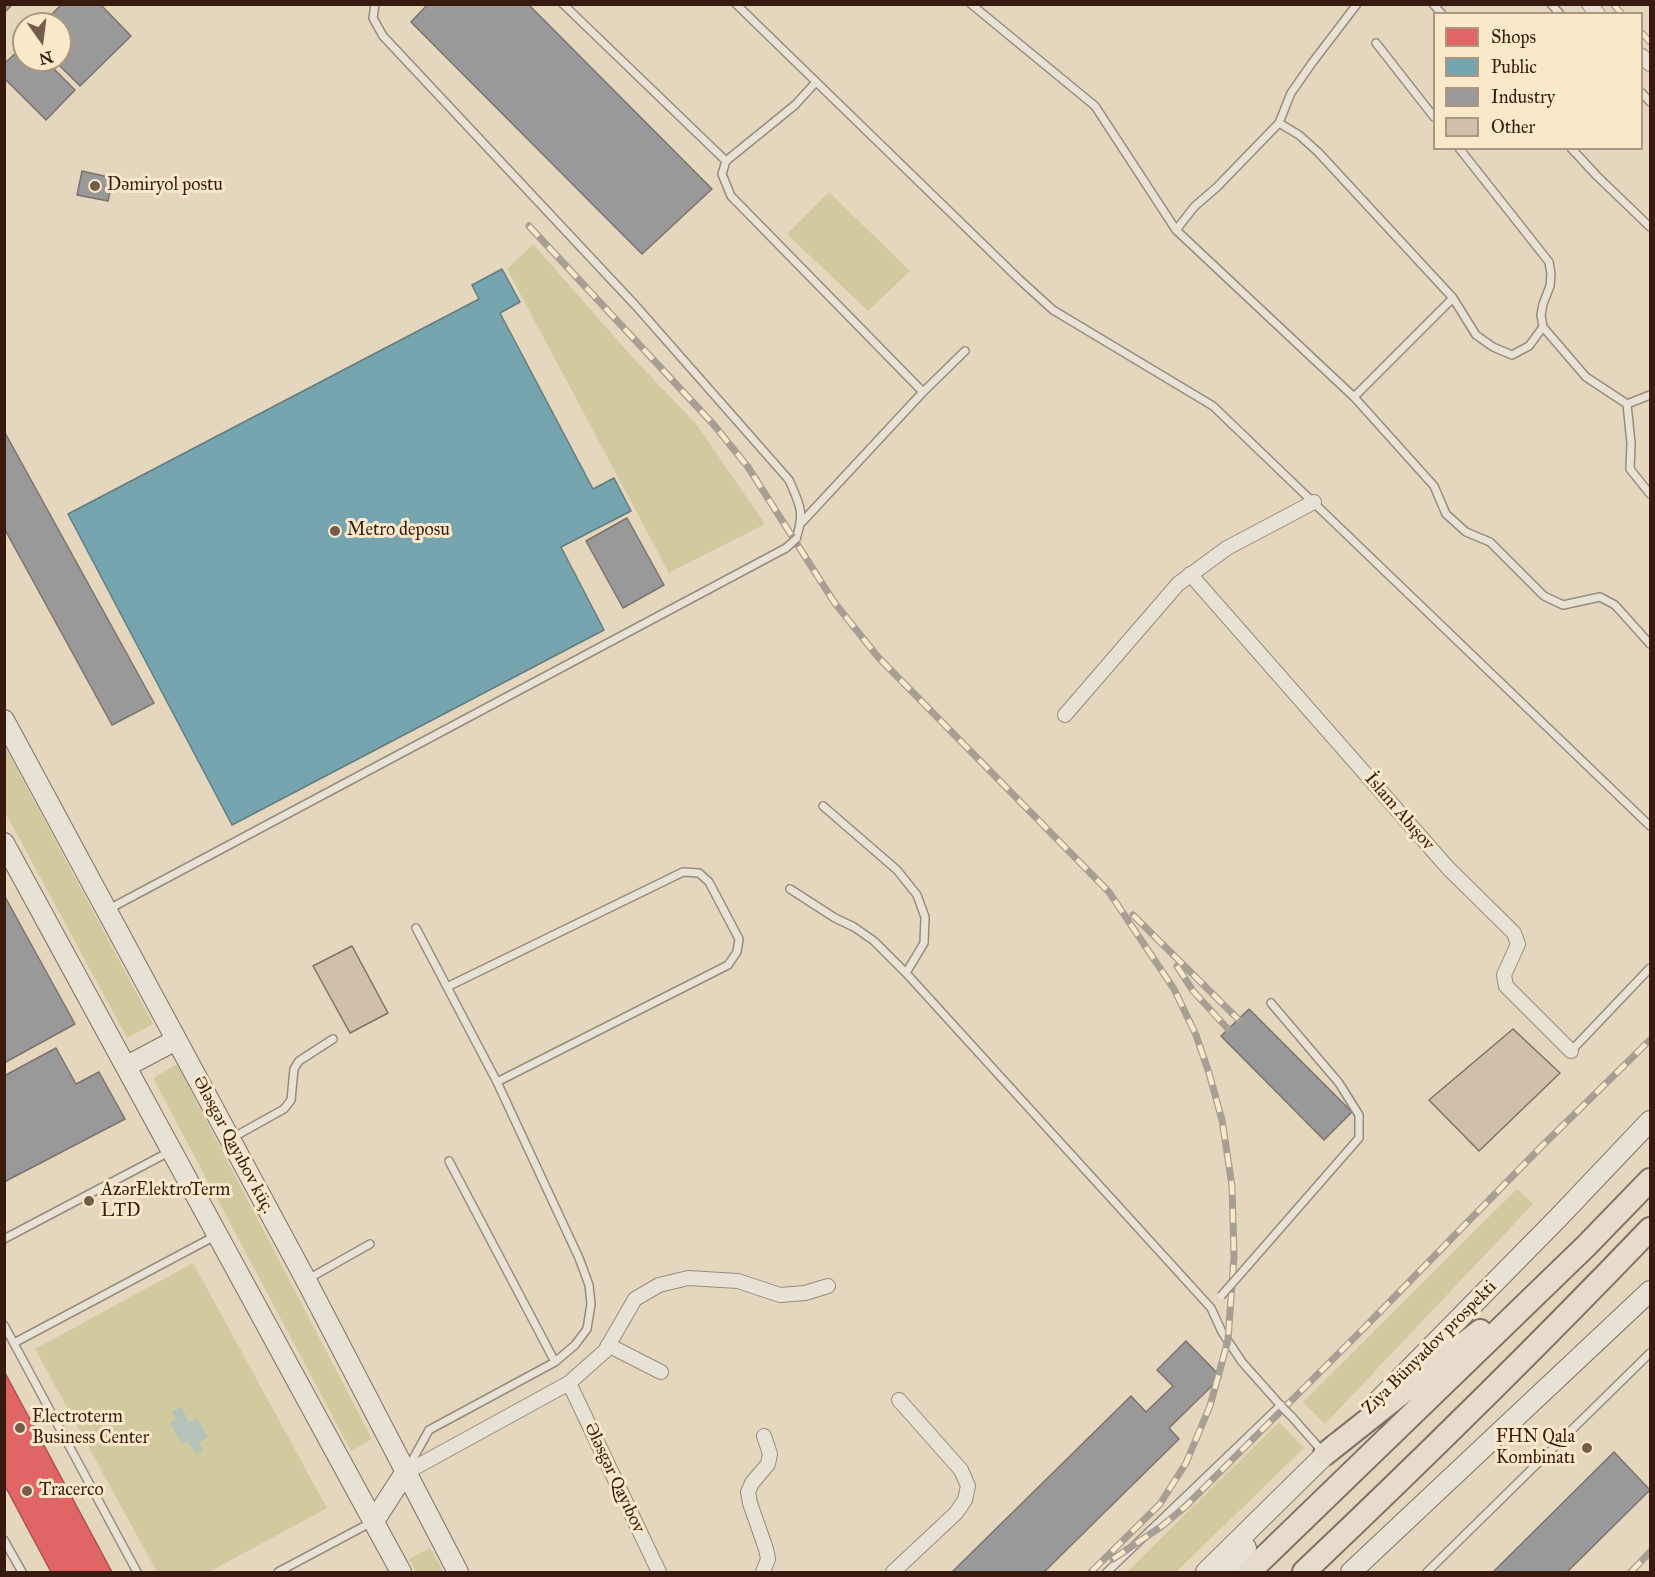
<!DOCTYPE html>
<meta charset="utf-8">
<style>
body{margin:0}
#map{position:relative;width:1655px;height:1577px;overflow:hidden;background:#e5d7bd;font-family:"IM FELL Great Primer",serif}
canvas{display:block}
.frame{position:absolute;inset:0;border:6px solid #381b0e;pointer-events:none}
.legend{position:absolute;left:1433px;top:12px;width:210px;height:138px;box-sizing:border-box;background:#f9e8c9;border:2px solid #ac967e;margin:0;padding:8px 10px;list-style:none;font-size:18px;color:#381b0e}
.legend li{display:flex;align-items:center;gap:12px;height:30px}
.legend b{width:30px;border:2px solid #ac967e}
.north{position:absolute;left:12px;top:12px;width:60px;height:60px;box-sizing:border-box;background:#f9e8c9;border:2px solid #ac967e;border-radius:50%;rotate:166deg;font-size:16px;font-weight:700;line-height:24px;text-align:center;color:#381b0e}
.north::after{content:'';display:block;margin:auto;width:21px;height:27px;background:#755d4b;clip-path:polygon(50% 0,100% 100%,50% 72%,0 100%)}
</style>
<div id="map">
<canvas width="1655" height="1577"></canvas>
<div class="frame"></div>
<ul class="legend">
<li><b style="height:16px;background:#e06666"></b>Shops</li>
<li><b style="height:16px;background:#76a5af"></b>Public</li>
<li><b style="height:16px;background:#999"></b>Industry</li>
<li><b style="height:16px;background:#d1bfab"></b>Other</li>
</ul>
<div class="north">N</div>
</div>
<script>
const ctx = document.querySelector('canvas').getContext('2d');
ctx.lineJoin = 'round';
function fillPath(path, color) {
  ctx.fillStyle = color;
  ctx.fill(path, 'evenodd');
}
function strokePath(path, color, width, dash) {
  ctx.strokeStyle = color;
  ctx.lineWidth = width;
  ctx.lineCap = dash ? 'butt' : 'round';
  ctx.setLineDash(dash || []);
  ctx.stroke(path);
}
function write(font, color, halo, rows, align = 'center') {
  ctx.font = font + ' "IM FELL Great Primer",serif';
  ctx.lineWidth = 6;
  ctx.setLineDash([]);
  ctx.textBaseline = 'middle';
  ctx.strokeStyle = halo;
  ctx.fillStyle = color;
  for (const [text, x, y, turn = 0] of rows) {
    ctx.save();
    ctx.translate(x, y);
    ctx.rotate((+turn || 0) * Math.PI / 180);
    ctx.textAlign = isNaN(turn) ? turn : align;
    if (halo) ctx.strokeText(text, 0, 0);
    ctx.fillText(text, 0, 0);
    ctx.restore();
  }
}
fillPath(new Path2D(`
 M829,192L910,271L868,311L787,234Z
 M533,244L634,359L697,425L765,524L669,573L507,269Z
 M5,746L153,1024L127,1038L5,812Z
 M177,1064L372,1439L351,1451L153,1078Z
 M1517,1189L1533,1204L1325,1424L1303,1402Z
 M193,1263L327,1508L209,1572H157L35,1349Z
 M1279,1422L1304,1448L1176,1572H1127Z
 M430,1548L444,1572H416L409,1559Z`), '#d1ca9f');
fillPath(new Path2D(`
 M181,1407L189,1422L197,1418L208,1437L199,1442L203,1450L196,1454L188,1441L182,1444L170,1423L176,1419L172,1412Z`), '#b5c2b7');
const shops = new Path2D(`
 M4,1371L112,1572H51L4,1484Z`);
fillPath(shops, '#e06666');
strokePath(shops, '#ae504c', 1.5);
const public = new Path2D(`
 M502,269L520,302L500,313L593,489L614,478L631,511L561,547L604,630L232,825L68,514L479,299L472,285Z`);
fillPath(public, '#76a5af');
strokePath(public, '#637c7f', 1.5);
const industry = new Path2D(`
 M4,4H13L4,13Z
 M62,4H100L131,36L80,86L54,60H60V24H42Z
 M428,4H528L712,189L642,254L411,22Z
 M24,45V60H45L75,90L46,120L4,78V64Z
 M82,171L113,178L108,201L77,195Z
 M4,431L154,703L112,725L4,528Z
 M627,518L664,585L623,608L586,541Z
 M4,895L75,1024L4,1063Z
 M1249,1009L1352,1112L1324,1140L1221,1036Z
 M56,1048L76,1084L99,1072L125,1119L4,1182V1076Z
 M1186,1341L1221,1377L1169,1428L1179,1439L1044,1572H952L1131,1396L1146,1412L1173,1386L1157,1370Z
 M1614,1452L1650,1490L1567,1572H1493Z`);
fillPath(industry, '#999');
strokePath(industry, '#7c736f', 1.5);
const building = new Path2D(`
 M352,946L388,1013L350,1033L313,966Z
 M1513,1029L1560,1073L1479,1151L1429,1100Z`);
fillPath(building, '#d1bfab');
strokePath(building, '#7e7264', 1.5);
const service = new Path2D(`
 M375,4L373,18L383,36L636,306L789,480C800,505 805,512 796,539
 M563,4L726,161
 M736,4L1020,280L1053,310L1213,406L1650,826
 M971,4L1095,106L1176,230L1195,206L1217,187L1279,123L1299,135L1318,152L1453,298L1476,335L1493,347L1512,355L1529,346L1543,327
 M1433,4L1442,14
 M1551,4L1560,14
 M1376,43L1434,117
 M816,82L795,105L726,161L722,174L731,196L923,392
 M1642,93L1650,102
 M1279,123L1291,93L1312,63L1357,4
 M1459,148L1549,262L1551,274L1550,286L1543,304L1541,315L1543,327L1586,377L1627,404L1631,443L1630,469L1650,494
 M1571,148L1597,176L1650,227
 M1176,230L1354,397L1434,486L1446,514L1466,532L1490,542L1544,596L1563,605L1600,597L1615,605L1650,644
 M1354,397L1453,298
 M1627,404L1650,395
 M802,522L923,392L965,351
 M823,806L897,870L917,895L925,917L924,943L906,973
 M790,889L835,918L854,927L874,941L906,973L1211,1308L1222,1332L1242,1362L1282,1407
 M109,909L786,548
 M447,987L683,872L699,873L709,882L739,939L737,952L728,965L497,1082
 M1571,1051L1650,968
 M232,1138L284,1109L291,1100L294,1069L299,1061L333,1039
 M449,1161L555,1362
 M4,1239L169,1152
 M1243,1271L1359,1138V1115L1339,1083L1271,1003
 M308,1279L370,1244
 M4,1325L137,1572
 M14,1343L215,1236
 M1292,1417L1322,1451
 M408,1468L429,1430L555,1362L575,1345L587,1329L591,1304L589,1285L579,1258L497,1082L416,928
 M4,1540L22,1572
 M278,1572L372,1522
 M1107,1572L1281,1405
 M1427,1572L1650,1353`);
const minor = new Path2D(`
 M1589,4L1598,14
 M1642,56L1650,64
 M1190,574L1448,868L1514,933L1518,944L1504,975L1506,986L1571,1051
 M1065,715L1178,584L1227,548L1314,502
 M608,1345L661,1372
 M569,1383L605,1351L635,1299L659,1285L688,1278L738,1281L780,1295L805,1293L828,1286
 M405,1473L569,1383L659,1572
 M763,1572L768,1559L766,1549L750,1503L748,1492L752,1483L768,1464L770,1454L764,1436
 M893,1572L956,1513L965,1500L968,1486L961,1470L899,1400`);
const secondary = new Path2D(`
 M4,720L306,1280L458,1572
 M4,843L401,1572
 M127,1066L176,1040
 M1374,1405L1558,1218L1650,1121
 M374,1521L405,1473
 M1206,1572L1337,1443
 M1226,1572L1246,1548
 M1351,1572L1650,1291`);
const primary = new Path2D(`
 M1325,1454L1480,1331
 M1249,1572L1586,1246L1650,1180
 M1304,1572C1422,1460 1538,1346 1650,1229`);
strokePath(service, '#978c7c', 10);
strokePath(minor, '#978c7c', 16);
strokePath(secondary, '#7e7264', 22);
strokePath(primary, '#7e7264', 26);
strokePath(service, '#e8e1d5', 7);
strokePath(minor, '#e8e1d5', 14);
strokePath(secondary, '#e8e1d5', 20);
strokePath(primary, '#e5dccd', 22);
const rail = new Path2D(`
 M1613,4L1622,14
 M1642,33L1650,42
 M529,226L714,425L748,467L834,602L878,657L1109,892L1174,989L1196,1035L1209,1073L1222,1120L1232,1186L1234,1257L1228,1340L1210,1406L1186,1463L1160,1504L1091,1572
 M1133,915L1238,1019
 M1177,966L1193,991L1228,1029
 M1113,1559L1162,1526L1186,1506L1365,1327L1542,1146L1650,1040
 M1631,1572L1650,1552`);
strokePath(rail, '#a89f94', 7);
strokePath(rail, '#f9e8c9', 4.5, [14]);
const serviceBridge = new Path2D(`
 M786,548L796,539
 M1221,1296L1243,1271
 M1282,1407L1292,1417`);
strokePath(serviceBridge, '#978c7c', 10, []);
strokePath(serviceBridge, '#e8e1d5', 7);
for (const [x, y, r, color] of [
 [95,186,6,"#755d4b"],
 [335,531,6,"#755d4b"],
 [89,1201,6,"#755d4b"],
 [20,1428,6,"#755d4b"],
 [1587,1448,6,"#755d4b"],
 [27,1491,6,"#755d4b"]
]) {
  const dot = new Path2D();
  dot.arc(x, y, r, 0, 2 * Math.PI);
  ctx.fillStyle = color;
  ctx.fill(dot);
  strokePath(dot, '#f9e8c9', 2);
}
write('18px', '#381b0e', '#f9e8c9', [
 ["Dəmiryol postu",107,186],
 ["Metro deposu",347,531],
 ["AzərElektroTerm",101,1191],
 ["LTD",101,1212],
 ["Electroterm",32,1418],
 ["Business Center",32,1439],
 ["FHN Qala",1575,1438,"right"],
 ["Kombinatı",1575,1459,"right"],
 ["Tracerco",39,1491]
], 'left');
write('18px', '#381b0e', '#f9e8c9', [
 ["İslam Abışov",1399,812,49],
 ["Ələsgər Qayıbov küç.",233,1145,62],
 ["Ziya Bünyadov prospekti",1430,1348,-45],
 ["Ələsgər Qayıbov",614,1478,65]
]);
</script>
